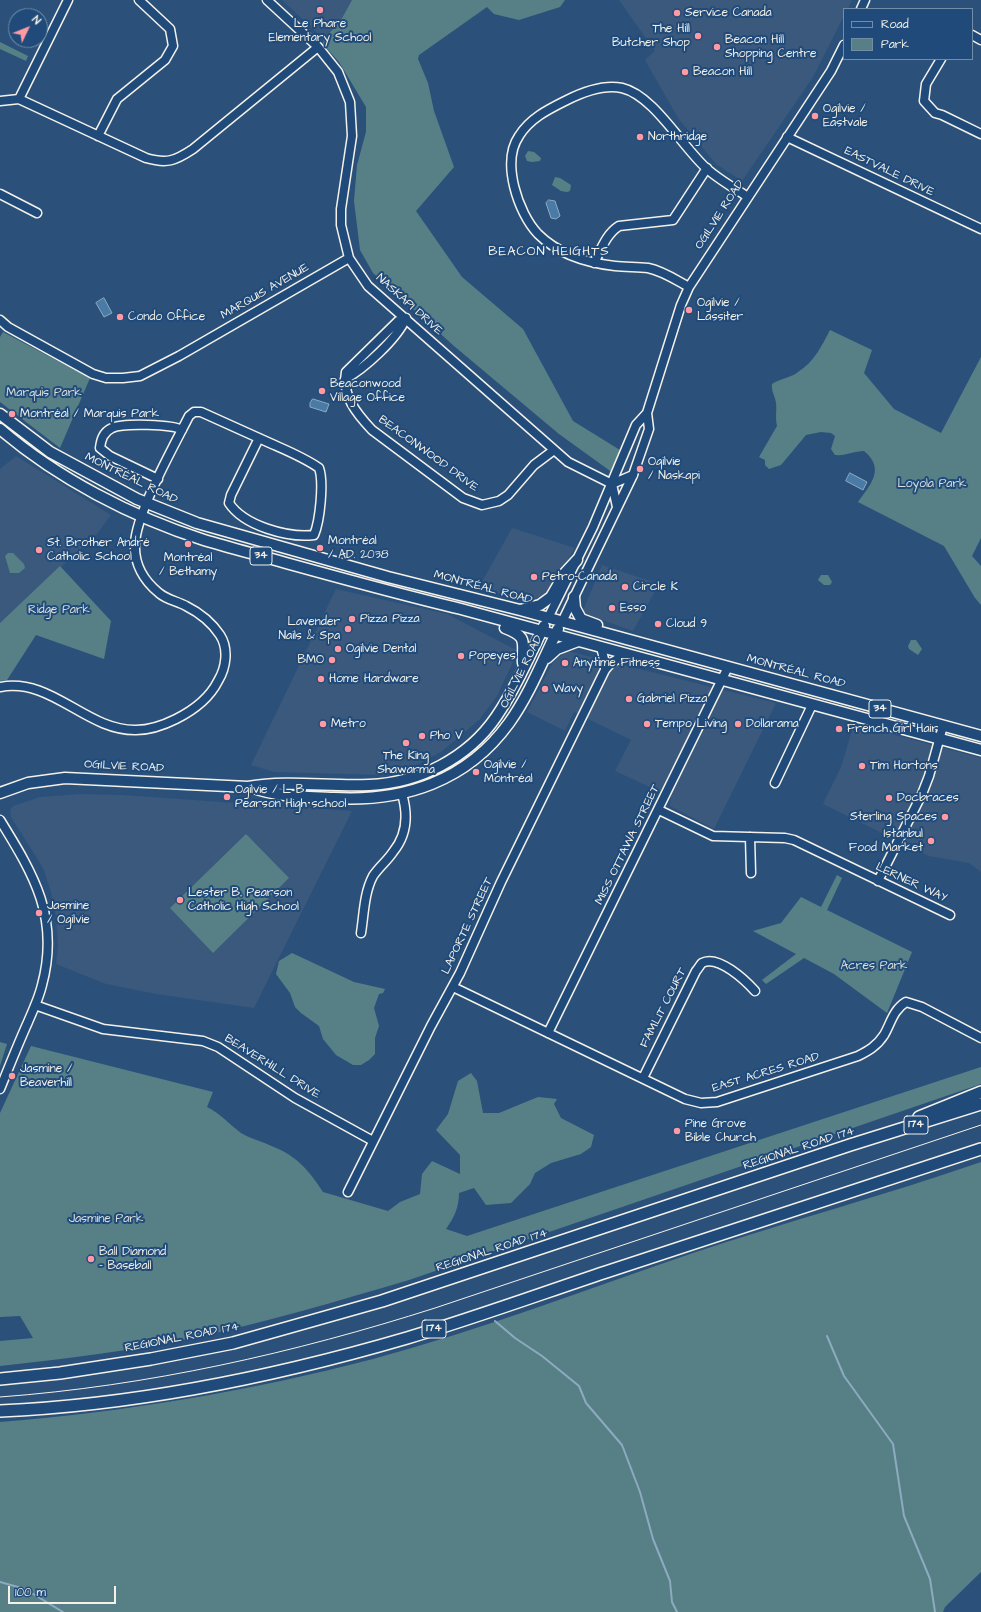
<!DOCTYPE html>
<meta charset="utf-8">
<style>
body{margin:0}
#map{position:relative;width:981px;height:1612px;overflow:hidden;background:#2b517b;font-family:"Architects Daughter",sans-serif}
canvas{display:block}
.legend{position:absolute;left:843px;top:8px;width:130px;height:52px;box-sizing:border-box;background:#1f4a7a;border:1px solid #748da6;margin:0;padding:5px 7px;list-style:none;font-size:12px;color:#f4f1e8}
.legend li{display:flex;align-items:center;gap:8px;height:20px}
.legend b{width:20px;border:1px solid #748da6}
.north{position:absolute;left:8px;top:8px;width:40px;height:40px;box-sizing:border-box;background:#1f4a7a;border:1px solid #748da6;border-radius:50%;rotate:47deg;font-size:11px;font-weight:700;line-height:16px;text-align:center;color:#f4f1e8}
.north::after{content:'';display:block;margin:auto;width:14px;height:18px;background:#ff9aa2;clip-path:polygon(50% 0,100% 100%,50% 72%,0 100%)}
.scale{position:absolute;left:8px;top:1586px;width:108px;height:18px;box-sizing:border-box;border:2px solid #f4f1e8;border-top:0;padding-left:5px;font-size:12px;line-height:14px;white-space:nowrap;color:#f4f1e8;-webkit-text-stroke:3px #1f4a7a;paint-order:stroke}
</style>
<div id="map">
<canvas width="981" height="1612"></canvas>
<ul class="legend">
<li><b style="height:5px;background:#1f4a7a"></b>Road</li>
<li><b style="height:11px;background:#578086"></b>Park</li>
</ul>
<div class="north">N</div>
<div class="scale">100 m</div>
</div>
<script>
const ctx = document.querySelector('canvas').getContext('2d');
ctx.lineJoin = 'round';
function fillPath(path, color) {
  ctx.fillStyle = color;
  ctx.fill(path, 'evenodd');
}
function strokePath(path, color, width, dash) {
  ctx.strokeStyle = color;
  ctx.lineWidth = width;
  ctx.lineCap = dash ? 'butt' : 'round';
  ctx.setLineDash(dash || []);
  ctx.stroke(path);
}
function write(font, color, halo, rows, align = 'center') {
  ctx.font = font + ' "Architects Daughter",sans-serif';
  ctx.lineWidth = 4;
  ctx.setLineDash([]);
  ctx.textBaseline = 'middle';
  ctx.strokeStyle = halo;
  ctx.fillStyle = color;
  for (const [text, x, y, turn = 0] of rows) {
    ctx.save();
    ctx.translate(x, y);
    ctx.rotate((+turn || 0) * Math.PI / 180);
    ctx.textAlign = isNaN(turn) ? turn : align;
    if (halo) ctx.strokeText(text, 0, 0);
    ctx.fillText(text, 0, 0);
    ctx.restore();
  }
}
fillPath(new Path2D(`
 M282,0H352L341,21L324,39Z
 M619,0H852L848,9H844V16L813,77L742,181L716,164L678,118L645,60L655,51Z
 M16,456L111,515L97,534L0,623V469Z
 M512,528L575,548L549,593L530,601L478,589Z
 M602,565L659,584L633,631L582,613Z
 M336,589L447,614L518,651L497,696L479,720L441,752L418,764L384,775L274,772L251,765Z
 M567,651L776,703L714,829L670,806L671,797L615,771L631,740L574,712L565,731L527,712L553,662Z
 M854,724L981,758V872L969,863L929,856L823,804L841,767Z
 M81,794L122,795L352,811L254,1008L156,994L106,984L56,964L58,945L56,916L51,892L43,868L11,817L10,810L13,806L40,797Z`), '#3a597c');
fillPath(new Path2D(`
 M352,0H565L560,7L519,20L494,14L487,7L419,55L418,59L428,83L434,111L454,167L416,211L462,277L523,329L573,421L620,450L613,473L559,434L454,346L373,273L360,250L354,201L357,165L366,132V107L339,62L323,44L324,39L341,20Z
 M0,42L28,56L26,61L0,49Z
 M528,151L534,152L541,158L540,161L532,162L527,161L525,156Z
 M555,177L560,178L571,185L570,191L567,192L561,191L552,185Z
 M830,330L872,350L864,373L894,409L941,433L981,357V538L972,556L981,566V605L975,598L944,546L858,502C870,485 886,469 864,451C854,451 846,456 835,455L831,449L835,436L831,433L821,432L806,435L781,465L769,469L765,465V460L759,457L777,426C775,415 777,412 776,403C775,396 771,391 772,384C781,378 791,378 798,372C815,361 821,347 830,330Z
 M3,332L90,378L60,448L0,402V337Z
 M8,553H13L24,564L25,568L19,573H10L5,556Z
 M60,566L111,621L104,659L36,635L7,680L0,681V623Z
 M821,575H828L832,582L830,585H824L818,580Z
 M911,640H916L922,649L918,655L909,649L908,646Z
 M246,834L289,878L213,953L170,908Z
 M837,875L842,878L827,910L912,952L887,1013L834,974L804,958L766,984L762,980L796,954L753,931L781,923L801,897L821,907Z
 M292,953L354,982L385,989L383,993L379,994L374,1008L379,1026L375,1038V1054L369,1060L361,1065H353L336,1055L323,1039L319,1026L301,1013L295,1007L290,993L276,974L279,961Z
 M0,1042L7,1044L0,1066Z
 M31,1046L213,1092L207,1107C221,1114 229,1124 241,1133C249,1138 261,1141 269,1145C296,1155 308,1169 323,1192L388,1211L400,1202L420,1194L422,1174L432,1161L460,1174V1155L436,1130L448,1114L458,1081L471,1073L477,1081L483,1113H499L538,1097L557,1099L554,1104L561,1118L594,1135L591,1147L581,1154L551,1163L535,1173L530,1184L511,1203L486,1205L474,1188L459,1193C459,1207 454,1218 446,1229L467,1236L981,1067V1084L409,1280C337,1301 265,1323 192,1338C129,1351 64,1359 0,1366V1341L33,1338L20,1316L0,1317V1113Z
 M981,1162V1572L945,1607L943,1612H0V1422C125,1412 251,1391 373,1359C481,1330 587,1289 693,1253C789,1221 886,1195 981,1162Z`), '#578086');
const water = new Path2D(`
 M549,200L555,201L560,216L556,219L551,218L546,203Z
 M104,298L112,313L104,317L96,303Z
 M313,399L329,404L326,412L310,407V403Z
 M850,473L867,482L863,490L846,481Z`);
fillPath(water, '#497ba6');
strokePath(water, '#8daac0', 1);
strokePath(new Path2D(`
 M495,1321L515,1338L542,1356L579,1386L586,1403L622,1445L640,1492L653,1539L670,1581L672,1602L677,1612
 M827,1336L844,1376L893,1444L904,1516L930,1579L935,1612
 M0,1582L25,1589L63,1612`), '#8daac0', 2);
const minor = new Path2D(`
 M267,0L318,47L338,72L350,102L352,136L341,209V225L349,258L368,286L568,462L612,484L633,475
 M861,9L865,0
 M972,35L981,40
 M941,59L926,84L924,101L935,113L942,115L981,134
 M19,99L68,0
 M0,101L19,99L146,158C167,164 175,161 193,149L318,47
 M98,136L117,99L165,60L173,46L170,29L139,0
 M787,137L981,229
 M0,194L37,213
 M594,263C601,250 606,234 619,226L673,220L707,168
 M689,287C676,280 663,271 648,268C637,267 626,267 615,266C588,263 558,254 538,234C518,213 501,162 519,136C530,118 549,109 567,100C583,92 603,84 622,88C653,95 681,145 706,168C718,179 734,188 748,197
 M406,318L398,321L346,372C342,396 356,413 372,430L463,498L482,505L499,501L508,495L534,465L554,450
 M0,320L8,327L93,374L106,378H123L140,376L179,356L349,258
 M345,379C364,369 397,339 406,318
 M158,479L110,456L100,448C101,440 103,432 112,428C122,423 173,424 182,430
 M612,484L617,507
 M548,618L593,527L636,425L647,413L681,305L689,287L831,71L844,45
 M562,622L633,475L649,429L647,413
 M601,647L605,663V670
 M0,687C52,677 86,731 136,730C150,730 164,725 176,719C194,710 209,699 218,681C226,668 229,649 220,635C212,623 200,613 186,606C177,601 167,600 159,593C144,581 134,564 135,544C136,513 174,446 189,416L194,412H201C225,423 248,433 272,444C288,451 305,458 319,468C324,482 320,521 314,535C288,538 244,526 229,503L231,495L259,438
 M775,783L812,705
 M659,810L713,836L785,838L794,840L950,915
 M0,820C34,875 60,918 42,985C39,998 33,1010 28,1022C18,1044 9,1067 0,1089
 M750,837L751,873
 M878,881L922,794L929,776L943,726
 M361,933C364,914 364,893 373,876C379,867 387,861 393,852C407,835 408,814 402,794
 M453,987L685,1099L701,1103L717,1102L858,1056C868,1051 877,1046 884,1035C891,1023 893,1010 906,1002L922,1007L981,1038
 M35,1005L103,1029L203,1041L218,1047L295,1098L373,1141
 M548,1033L728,667
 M643,1078L696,971C698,969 700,965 702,963C718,954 746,981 755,991
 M348,1192L431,1026L460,973L501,882L605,670L611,663L626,654`);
const major = new Path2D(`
 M0,414L50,452L137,499L197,523L388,577L520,610L981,736
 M0,429C57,478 132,517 204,540C231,548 258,555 286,563C344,579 402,595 461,609L981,750
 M574,597L575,608L581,619L597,625
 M520,610L540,605L551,597L565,573L577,560
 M505,628C529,637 522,643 523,663
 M547,658L557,649L578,641
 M251,787C277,797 306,797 334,798C404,802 467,781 509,723C529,695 543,660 558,629
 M0,793L28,783L65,778L248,787C289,780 329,787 369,785C419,783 468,758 496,717C515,689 529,657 544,626`);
const highway = new Path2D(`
 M919,1117L981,1092
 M0,1379L60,1373L151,1359L233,1343L290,1327L382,1301L850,1145L981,1104
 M0,1411C136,1405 277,1376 407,1338C474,1318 540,1294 606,1272C731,1230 856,1189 981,1149`);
strokePath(minor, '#f4f1e8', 11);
strokePath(major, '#f4f1e8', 13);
strokePath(highway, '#f4f1e8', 14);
strokePath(minor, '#1f4a7a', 8);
strokePath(major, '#1f4a7a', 10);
strokePath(highway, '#1f4a7a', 11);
strokePath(new Path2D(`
 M0,1397C148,1386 294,1353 435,1308L981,1125`), '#f4f1e8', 1);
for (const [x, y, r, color] of [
 [320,10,4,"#ff9aa2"],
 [677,13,4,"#ff9aa2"],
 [698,36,4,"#ff9aa2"],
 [717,47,4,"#ff9aa2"],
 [685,72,4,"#ff9aa2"],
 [815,116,4,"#ff9aa2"],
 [640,137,4,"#ff9aa2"],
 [689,310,4,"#ff9aa2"],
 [120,317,4,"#ff9aa2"],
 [322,391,4,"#ff9aa2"],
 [12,414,4,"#ff9aa2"],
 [640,469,4,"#ff9aa2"],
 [188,544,4,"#ff9aa2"],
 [320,548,4,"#ff9aa2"],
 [39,550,4,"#ff9aa2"],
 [534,577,4,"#ff9aa2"],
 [625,587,4,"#ff9aa2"],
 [612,608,4,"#ff9aa2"],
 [352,619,4,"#ff9aa2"],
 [658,624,4,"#ff9aa2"],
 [348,629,4,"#ff9aa2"],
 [338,649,4,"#ff9aa2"],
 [461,656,4,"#ff9aa2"],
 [332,660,4,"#ff9aa2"],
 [565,663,4,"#ff9aa2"],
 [321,679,4,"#ff9aa2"],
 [545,689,4,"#ff9aa2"],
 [629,699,4,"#ff9aa2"],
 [323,724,4,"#ff9aa2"],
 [647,724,4,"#ff9aa2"],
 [738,724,4,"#ff9aa2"],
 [839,729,4,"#ff9aa2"],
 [422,736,4,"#ff9aa2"],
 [406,743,4,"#ff9aa2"],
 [862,766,4,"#ff9aa2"],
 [476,772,4,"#ff9aa2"],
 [227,797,4,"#ff9aa2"],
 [889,798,4,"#ff9aa2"],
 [945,817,4,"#ff9aa2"],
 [931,841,4,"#ff9aa2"],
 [180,900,4,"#ff9aa2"],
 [39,913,4,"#ff9aa2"],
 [12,1076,4,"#ff9aa2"],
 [677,1131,4,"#ff9aa2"],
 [91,1259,4,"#ff9aa2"]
]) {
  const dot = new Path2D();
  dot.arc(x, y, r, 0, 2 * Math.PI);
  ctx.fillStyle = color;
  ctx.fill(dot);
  strokePath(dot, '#1f4a7a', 1.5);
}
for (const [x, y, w] of [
 [261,556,22],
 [880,709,22],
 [916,1125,24],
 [434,1329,24]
]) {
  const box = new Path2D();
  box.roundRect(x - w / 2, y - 9, w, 18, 3);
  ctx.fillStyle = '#1f4a7a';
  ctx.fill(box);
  strokePath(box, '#f4f1e8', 1);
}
write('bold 11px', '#f4f1e8', null, [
 ["34",261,556],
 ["34",880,709],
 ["174",916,1125],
 ["174",434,1329]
]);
write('12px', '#f4f1e8', '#1f4a7a', [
 ["Service Canada",685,13],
 ["Le Phare",320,24,"center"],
 ["Elementary School",320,38,"center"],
 ["The Hill",690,29,"right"],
 ["Butcher Shop",690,43,"right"],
 ["Beacon Hill",725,40],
 ["Shopping Centre",725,54],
 ["Beacon Hill",693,72],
 ["Ogilvie /",823,109],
 ["Eastvale",823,123],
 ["Northridge",648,137],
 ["Ogilvie /",697,303],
 ["Lassiter",697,317],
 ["Condo Office",128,317],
 ["Beaconwood",330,384],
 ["Village Office",330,398],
 ["Montréal / Marquis Park",20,414],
 ["Ogilvie",648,462],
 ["/ Naskapi",648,476],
 ["Montréal",328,541],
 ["/ AD. 2038",328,555],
 ["St. Brother André",47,543],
 ["Catholic School",47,557],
 ["Montréal",188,558,"center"],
 ["/ Bethamy",188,572,"center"],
 ["Petro-Canada",542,577],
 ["Circle K",633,587],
 ["Esso",620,608],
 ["Pizza Pizza",360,619],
 ["Lavender",340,622,"right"],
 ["Nails & Spa",340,636,"right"],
 ["Cloud 9",666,624],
 ["Ogilvie Dental",346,649],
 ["Popeyes",469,656],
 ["BMO",324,660,"right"],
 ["Anytime Fitness",573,663],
 ["Home Hardware",329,679],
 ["Wavy",553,689],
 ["Gabriel Pizza",637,699],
 ["Metro",331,724],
 ["Tempo Living",655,724],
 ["Dollarama",746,724],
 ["French Girl Hair",847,729],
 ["Pho V",430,736],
 ["The King",406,756,"center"],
 ["Shawarma",406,770,"center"],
 ["Ogilvie /",484,765],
 ["Montréal",484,779],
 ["Tim Hortons",870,766],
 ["Ogilvie / L B",235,790],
 ["Pearson High school",235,804],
 ["Docbraces",897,798],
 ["Sterling Spaces",937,817,"right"],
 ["Istanbul",923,834,"right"],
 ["Food Market",923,848,"right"],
 ["Lester B. Pearson",188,893],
 ["Catholic High School",188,907],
 ["Jasmine",47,906],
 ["/ Ogilvie",47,920],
 ["Jasmine /",20,1069],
 ["Beaverhill",20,1083],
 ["Pine Grove",685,1124],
 ["Bible Church",685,1138],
 ["Ball Diamond",99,1252],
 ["- Baseball",99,1266]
], 'left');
write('12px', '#f4f1e8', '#1f4a7a', [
 ["EASTVALE DRIVE",889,172,26],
 ["OGILVIE ROAD",720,215,-57],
 ["MARQUIS AVENUE",265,292,-30],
 ["NASKAPI DRIVE",409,305,42],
 ["BEACONWOOD DRIVE",428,454,36],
 ["MONTRÉAL ROAD",131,479,26],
 ["MONTRÉAL ROAD",483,588,15],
 ["OGILVIE ROAD",522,672,-63],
 ["MONTRÉAL ROAD",796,672,15],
 ["OGILVIE ROAD",124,767,3],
 ["MISS OTTAWA STREET",628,845,-64],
 ["LERNER WAY",911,883,25],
 ["LAPORTE STREET",468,926,-65],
 ["FAMLIT COURT",664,1008,-63],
 ["BEAVERHILL DRIVE",272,1067,32],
 ["EAST ACRES ROAD",766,1073,-17],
 ["REGIONAL ROAD 174",799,1149,-18],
 ["REGIONAL ROAD 174",492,1251,-18],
 ["REGIONAL ROAD 174",182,1338,-11]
]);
write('12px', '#dce0d9', '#1f4a7a', [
 ["Marquis Park",44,393],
 ["Loyola Park",932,484],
 ["Ridge Park",59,610],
 ["Acres Park",874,966],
 ["Jasmine Park",106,1219]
]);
ctx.letterSpacing = '1px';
write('13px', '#f4f1e8', '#1f4a7a', [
 ["BEACON HEIGHTS",549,252]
]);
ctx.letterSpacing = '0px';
</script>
